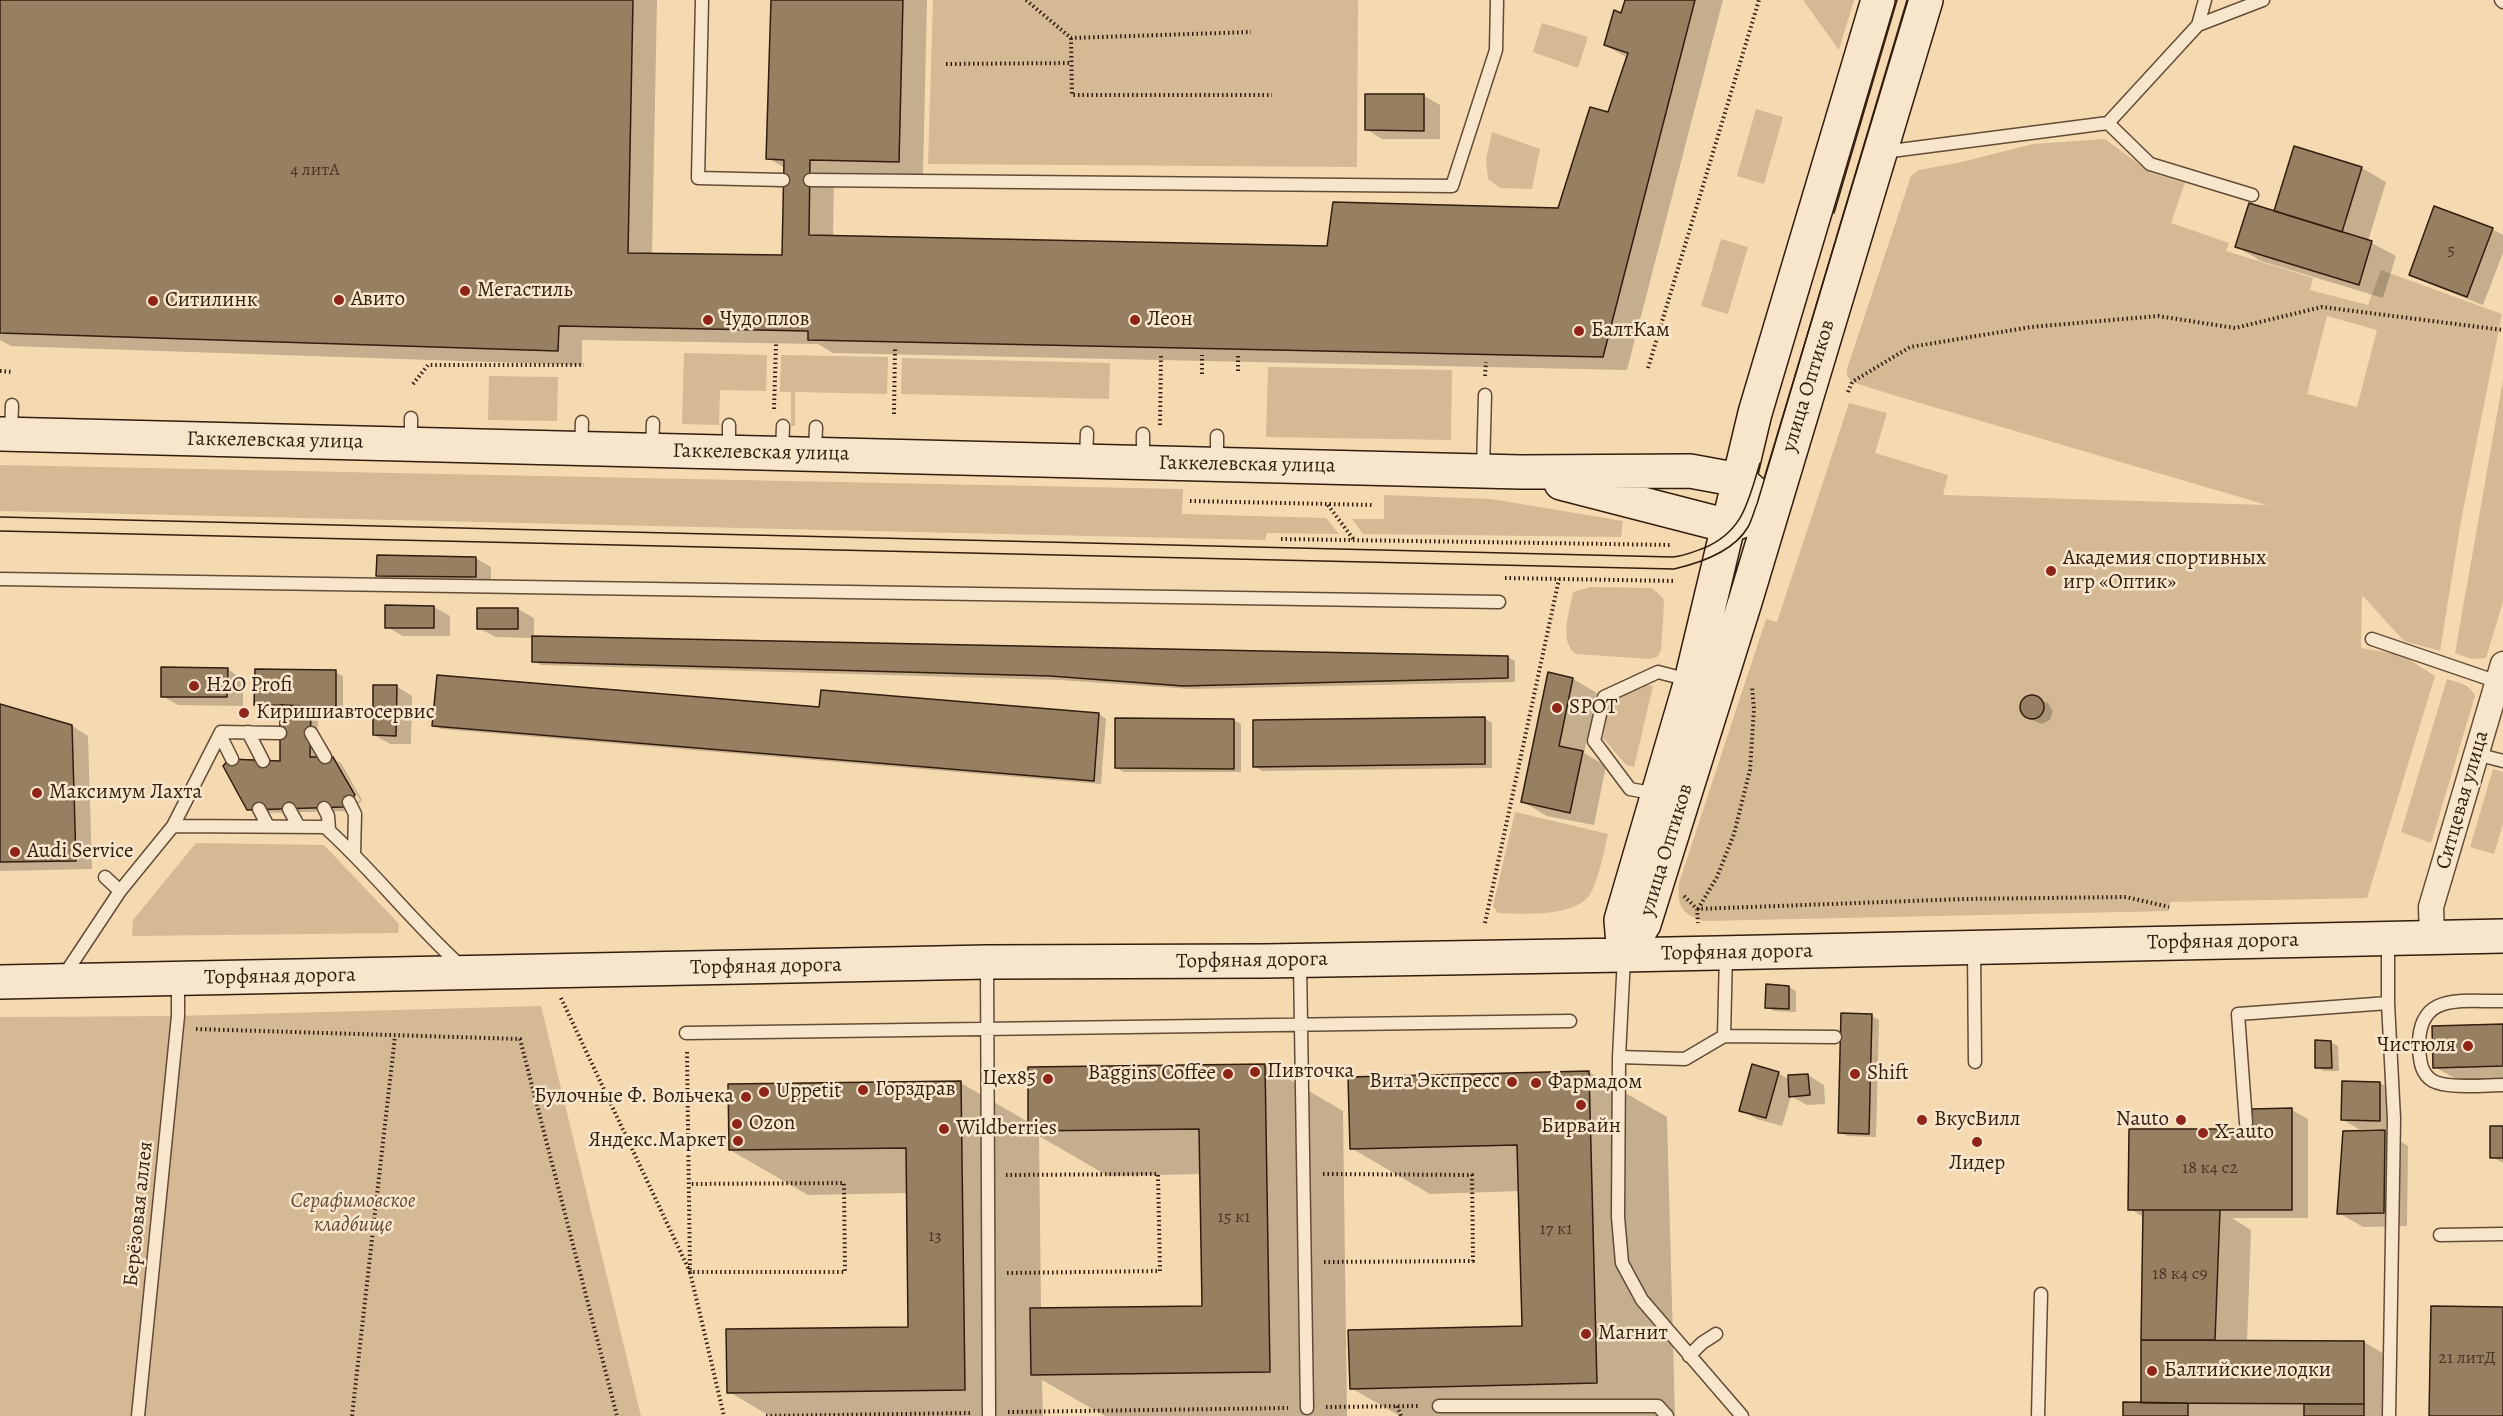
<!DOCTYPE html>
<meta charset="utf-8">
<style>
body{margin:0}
canvas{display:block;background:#f5d9b0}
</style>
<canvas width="2503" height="1416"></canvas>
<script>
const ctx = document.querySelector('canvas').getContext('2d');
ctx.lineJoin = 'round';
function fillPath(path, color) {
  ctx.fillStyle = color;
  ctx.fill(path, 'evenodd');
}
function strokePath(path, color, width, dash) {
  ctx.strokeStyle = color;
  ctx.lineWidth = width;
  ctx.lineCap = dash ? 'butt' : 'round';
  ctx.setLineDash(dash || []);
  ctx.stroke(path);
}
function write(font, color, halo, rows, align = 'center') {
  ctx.font = font + ' Alegreya,serif';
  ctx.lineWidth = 5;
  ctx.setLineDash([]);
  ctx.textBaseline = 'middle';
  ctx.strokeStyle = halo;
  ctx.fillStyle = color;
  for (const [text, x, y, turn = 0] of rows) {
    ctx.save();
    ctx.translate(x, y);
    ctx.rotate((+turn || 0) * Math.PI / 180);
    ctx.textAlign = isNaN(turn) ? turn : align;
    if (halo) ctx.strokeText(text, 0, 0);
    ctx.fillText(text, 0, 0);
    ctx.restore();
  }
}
fillPath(new Path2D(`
 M933,0H1358L1357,167L928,164Z
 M1803,0H1854L1839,50Z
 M1542,23L1588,37L1578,68L1533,52Z
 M1756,109L1783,117L1764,184L1737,176Z
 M1492,132L1540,149L1532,189L1500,188L1488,179L1486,159Z
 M2105,139L2151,173L2185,183L2171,223L2229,243L2226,251L2313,278L2310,290L2368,305L2381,270L2502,314L2461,521L2440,651L2404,641L2362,595L2361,648L2402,655L2435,676L2367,898L2170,902L2169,911L1704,921C1681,914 1677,906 1679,883L1766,619L1777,622L1849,403L1887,413L1875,453L1948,475L1943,495L2267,505L1893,395L1852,382L1847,376V369L1911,176L1919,170L1962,162L2033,144ZM2327,316L2377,330L2357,407L2307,394Z
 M1721,239L1748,247L1728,314L1701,306Z
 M684,353L767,355L766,391L720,390L719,425L682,424Z
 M781,355L888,357L887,394L795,392V426H791V392H780Z
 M902,358L1110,363L1109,399L901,394Z
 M1268,367L1452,370L1451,440L1266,437Z
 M489,376L558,377L557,421L488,420Z
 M2503,380V602L2486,658L2472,659L2455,653Z
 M0,465L1183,489L1182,514L1326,518L1339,534L1267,533L1265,540L0,511Z
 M1384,495L1491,499L1623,521L1621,537L1363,534L1352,519H1384Z
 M1590,587L1652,588L1663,598L1664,605L1661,650L1657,657L1650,659L1576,654C1558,641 1570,611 1573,592Z
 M2447,679C2459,683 2470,684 2475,696L2431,843L2401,832Z
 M1644,684L1653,686L1634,767L1626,765L1603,738L1610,702Z
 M2493,769L2503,772V824L2494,854L2470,847Z
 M1515,812L1608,834C1605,848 1597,887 1588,897C1570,917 1523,914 1498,913L1493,906Z
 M196,843L324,845L399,924L398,933L132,936L133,920Z
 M541,1006L641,1416H0V1017L178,1016Z`), '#d4b994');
fillPath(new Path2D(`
 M0,0H657L652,255L783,257L785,168L768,158L773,0H927L923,175L834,173L833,237L1328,248L1559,210L1609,114L1628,58L1605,45L1622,14L1627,0H1723L1627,370L833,353L818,344L582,340V365L11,346L0,340Z
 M1424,96L1440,105V139H1382L1366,129Z
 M2295,148L2362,168L2386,182L2368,241L2396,256L2383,298L2261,261L2237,247L2275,213Z
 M2492,229L2503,235V253L2483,305L2427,283L2411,274Z
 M475,558L491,567V586L394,584L378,575Z
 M434,607L450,616V636H403L387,627Z
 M518,609L534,618V637L1508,657L1515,661V682L1191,689L1059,680L541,665L533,661L534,638L495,637L479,628Z
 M227,669L243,679V706L178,705L162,696Z
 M335,672L343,676V709H318L317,758L336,760H334L358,802L360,800L337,761L341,763L362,800L352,811L256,813L248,809L281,763V708H263L256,704Z
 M1573,679L1597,693L1584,753L1606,766L1594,825L1547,816L1523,802Z
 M396,686L412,696L411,744H390L374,735Z
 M2031,696L2048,703L2053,711L2050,720L2042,724L2025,717L2021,709L2024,700Z
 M0,705L72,726L88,736L92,869L0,871Z
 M821,709L1099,714L1106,719L1101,784L441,729L434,725Z
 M1484,718L1492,723V768L1262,771L1255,767Z
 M1234,720L1241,724V772H1124L1116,768Z
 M1789,987L1796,991V1012L1774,1011L1766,1007Z
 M1872,1016L1879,1020L1876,1137L1847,1136L1839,1132Z
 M2503,1026V1084L2467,1085L2435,1067Z
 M2330,1042L2338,1046L2339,1071H2324L2316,1067Z
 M1265,1065L1343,1111L1347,1416H1105L1042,1380L1043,1416H770L729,1392L910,1328L908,1193L808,1195L730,1150L961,1083L1030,1123ZM1039,1136L1108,1176L1202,1174L1204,1307L1041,1309Z
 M1589,1072L1667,1117L1675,1416H1400L1351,1388L1523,1327L1520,1191L1430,1194L1351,1148Z
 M1778,1073L1790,1080L1808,1075L1824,1085L1825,1104L1807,1105L1791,1096L1782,1126L1757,1119L1741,1110Z
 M2380,1083L2396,1092V1129H2359L2343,1120Z
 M2292,1110L2308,1119V1218H2232L2251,1230L2247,1342H2364L2396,1361L2395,1416H2124L2143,1405L2144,1217L2130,1209L2253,1130Z
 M2503,1127V1163L2492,1157Z
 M2384,1131L2408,1146L2407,1226L2363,1227L2339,1213Z`), '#0003');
const building = new Path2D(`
 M0,0H633L628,253L782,255L784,160L766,159L771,0H903L899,162L810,160L809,235L1327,246L1333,202L1558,208L1590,107L1608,112L1628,53L1604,45L1614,10L1621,13L1625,0H1695L1603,357L808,340V331L559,326L558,351L0,333Z
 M1365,94H1424V131L1365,130Z
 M2294,146L2362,167L2342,232L2274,211Z
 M2249,203L2372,241L2359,285L2235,247Z
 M2434,206L2493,228L2467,297L2409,275Z
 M377,555L476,557V577L376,576Z
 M385,605L434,606V628H385Z
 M477,608H518V629H477Z
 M532,636L1508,656V678L1183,686L1050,676L532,662Z
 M161,667L228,668L227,697H161Z
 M255,669L336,670V706L254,705Z
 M1548,672L1573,678L1559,746L1583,751L1570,813L1521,802Z
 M437,675L819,707L821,690L1099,713L1094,781L432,726Z
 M373,685H397L396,736L373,735Z
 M2020 707a12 12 0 1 1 24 0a12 12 0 1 1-24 0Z
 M0,704L72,725L76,861L0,862Z
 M280,705L311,706L310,757H333L355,795L344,807L247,810L223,766L229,759L280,761Z
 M1485,717V764L1253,767V720Z
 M1115,718L1234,719V769L1115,768Z
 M1766,984L1789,986V1009L1765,1008Z
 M1841,1013L1872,1014L1869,1134L1838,1133Z
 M2503,1024V1066L2433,1068L2432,1026Z
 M2315,1040L2331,1041L2332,1068H2315Z
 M1265,1064L1270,1372L1031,1375L1030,1308L1202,1306L1199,1129L1028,1131V1067Z
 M1752,1064L1779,1072L1766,1118L1739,1111Z
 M1589,1071L1597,1383L1350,1389L1348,1330L1522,1326L1517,1145L1350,1149L1348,1077Z
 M1808,1074L1810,1095L1789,1097L1788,1075Z
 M961,1081L965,1390L727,1393L726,1329L908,1327L906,1148L729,1150L728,1084Z
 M2342,1081L2380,1082V1121L2341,1120Z
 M2292,1108V1210H2128L2129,1129H2251L2252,1109Z
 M2490,1126H2503V1158H2490Z
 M2385,1130L2384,1213L2337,1214L2343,1131Z
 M2143,1210H2220L2215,1340H2141Z
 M2431,1306L2503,1307V1416H2429Z
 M2141,1340L2364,1341V1404L2141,1403Z
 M2123,1402L2188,1403V1416H2123Z
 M2304,1404H2364V1416H2304Z`);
fillPath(building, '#977f62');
strokePath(building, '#321d0e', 1.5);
const lane = new Path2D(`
 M702,0L698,178L783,180
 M2501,0L2503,2
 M2198,25L2205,0
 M2108,123L2150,164L2252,195
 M1882,149L1891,151L2108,123L2198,25L2263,0
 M810,180L1452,186L1496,50L1497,0
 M11,434L12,405
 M411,443V418
 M581,448L582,422
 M652,449L653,423
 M729,451V425
 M782,452L783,426
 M815,453L816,427
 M1086,459L1087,433
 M1143,460V434
 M1217,465V436
 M1483,469L1485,395
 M0,579L1499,602
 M2372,639L2498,682
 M248,732L263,761
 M311,733L325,757
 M220,735L232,759
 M2476,754L2503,761
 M1656,794L1630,789L1594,741L1604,697L1658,672L1689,680
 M349,802L355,814L354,854
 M324,808L328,816L329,830
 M259,809L268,826
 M289,809L299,827
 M173,826L221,732L280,733
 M105,877L120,891
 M2388,940V1003L2394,1119L2389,1416
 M1974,949L1975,1062
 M1624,957L1619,1057L1618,1217L1622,1263L1642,1300L1742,1416
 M1300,962L1307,1408
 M987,963L989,1416
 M63,977L120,891L173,826L325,827C373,870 413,923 462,967
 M2503,1001C2461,1002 2417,991 2419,1049C2420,1061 2421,1074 2433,1081C2448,1089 2486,1085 2503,1085
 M686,1033L1570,1021
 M1724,1036L1726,953
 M1619,1057L1685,1059L1724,1036L1835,1037
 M2246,1123L2238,1014L2388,1003
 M2440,1235L2503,1234
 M1689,1356L1702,1343L1716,1334
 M1439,1406H1658L1667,1416
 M138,1416L178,1016V978
 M2038,1416L2041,1294`);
const street = new Path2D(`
 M2432,937L2431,907L2503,664`);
const secondary = new Path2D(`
 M0,434L1521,472L1690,471L1739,480L1772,509
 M1561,483L1728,526L1748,519
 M1624,955L1644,924L1745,602L1926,0
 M1624,955L1621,920L1691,681L1755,413L1878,0
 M0,982L987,962L1265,961L1624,955L2503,936`);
strokePath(lane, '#634c36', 15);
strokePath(street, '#634c36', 27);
strokePath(secondary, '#321d0e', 36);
strokePath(new Path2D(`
 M1026,0L1071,38L1251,32
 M1071,38L1072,95H1272
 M946,64L1072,63
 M1238,356V374
 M1648,368L1759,0
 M0,371L13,372
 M1202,374V355
 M1485,376L1486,362
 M413,384L428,365H584
 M1848,392L1852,382L1910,347L2031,327L2158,316L2235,328L2322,307L2503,330
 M774,409L776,344
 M894,414L895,347
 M1160,425L1161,354
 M1190,501L1374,505
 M1328,505L1354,540
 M1281,539L1672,545
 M1505,578L1675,581
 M1684,896L1697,909L1698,923
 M1697,909L1964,899L2126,897L2169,907
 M1698,909L1717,877L1734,834L1750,770L1754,709L1752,687
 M1485,923L1559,579
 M561,998L690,1272H845L844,1183L689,1184
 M196,1029L520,1039L617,1416
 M687,1052L690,1272L724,1416
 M1323,1174L1472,1175L1473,1261L1323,1262
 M1006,1175L1158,1174L1160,1271L1007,1273
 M1397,1406L1401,1416
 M1326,1407L1420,1406
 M1008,1412L1288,1408
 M352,1416L395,1036
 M766,1416L970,1413`), '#321d0e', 4, [1.5, 3]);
strokePath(lane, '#f8e6cc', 12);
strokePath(street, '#f8e6cc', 24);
strokePath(secondary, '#f8e6cc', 33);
strokePath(new Path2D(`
 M1834,213L1897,0
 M0,517L1673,557C1685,556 1693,552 1704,548C1744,531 1748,501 1760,463
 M0,531L1674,569C1700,563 1734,551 1748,527C1752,520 1754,511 1757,504L1907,0`), '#321d0e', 1.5);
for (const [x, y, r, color] of [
 [465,291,6,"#8f2418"],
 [339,300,6,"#8f2418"],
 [153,301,6,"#8f2418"],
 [708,320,6,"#8f2418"],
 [1135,320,6,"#8f2418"],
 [1579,331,6,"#8f2418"],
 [2051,571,6,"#8f2418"],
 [194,686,6,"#8f2418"],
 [1557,708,6,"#8f2418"],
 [244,713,6,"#8f2418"],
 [37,793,6,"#8f2418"],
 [15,852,6,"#8f2418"],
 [2468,1046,6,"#8f2418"],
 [1255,1072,6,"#8f2418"],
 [1228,1074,6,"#8f2418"],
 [1855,1074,6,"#8f2418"],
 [1048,1079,6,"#8f2418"],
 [1512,1082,6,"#8f2418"],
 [1536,1083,6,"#8f2418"],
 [863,1090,6,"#8f2418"],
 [764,1092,6,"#8f2418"],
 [746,1097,6,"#8f2418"],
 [1581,1105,6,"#8f2418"],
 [1922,1120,6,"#8f2418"],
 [2181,1120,6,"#8f2418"],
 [737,1124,6,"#8f2418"],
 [944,1129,6,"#8f2418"],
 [2203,1133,6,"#8f2418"],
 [738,1141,6,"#8f2418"],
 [1977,1142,6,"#8f2418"],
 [1586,1334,6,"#8f2418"],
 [2152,1371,6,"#8f2418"]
]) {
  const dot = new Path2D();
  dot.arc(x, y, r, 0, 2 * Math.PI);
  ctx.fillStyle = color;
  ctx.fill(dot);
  strokePath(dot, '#f8e6cc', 2);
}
write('18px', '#4b3623', null, [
 ["4 литА",315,171],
 ["5",2451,251],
 ["18 к4 с2",2210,1169],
 ["15 к1",1234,1218],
 ["17 к1",1556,1230],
 ["13",935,1237],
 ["18 к4 с9",2180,1275],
 ["21 литД",2467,1359]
]);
write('21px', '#321d0e', '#f8e6cc', [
 ["Мегастиль",477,291],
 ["Авито",351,300],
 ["Ситилинк",165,301],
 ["Чудо плов",720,320],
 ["Леон",1147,320],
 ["БалтКам",1591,331],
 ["Академия спортивных",2063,559],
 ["игр «Оптик»",2063,583],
 ["H2O Profi",206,686],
 ["SPOT",1569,708],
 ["Киришиавтосервис",256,713],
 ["Максимум Лахта",49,793],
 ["Audi Service",27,852],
 ["Чистюля",2456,1046,"right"],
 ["Пивточка",1267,1072],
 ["Baggins Coffee",1216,1074,"right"],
 ["Shift",1867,1074],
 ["Цех85",1036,1079,"right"],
 ["Вита Экспресс",1500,1082,"right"],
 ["Фармадом",1548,1083],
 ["Горздрав",875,1090],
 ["Uppetit",776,1092],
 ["Булочные Ф. Вольчека",734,1097,"right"],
 ["ВкусВилл",1934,1120],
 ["Nauto",2169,1120,"right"],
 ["Ozon",749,1124],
 ["Бирвайн",1581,1127,"center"],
 ["Wildberries",956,1129],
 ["X-auto",2215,1133],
 ["Яндекс.Маркет",726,1141,"right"],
 ["Лидер",1977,1164,"center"],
 ["Магнит",1598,1334],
 ["Балтийские лодки",2164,1371]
], 'left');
write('21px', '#321d0e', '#f8e6cc', [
 ["улица Оптиков",1809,386,-73],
 ["Гаккелевская улица",275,441,1],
 ["Гаккелевская улица",761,453,1],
 ["Гаккелевская улица",1247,465,1],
 ["Ситцевая улица",2463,800,-74],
 ["улица Оптиков",1667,850,-73],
 ["Торфяная дорога",2223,942,-1],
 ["Торфяная дорога",1737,953,-1],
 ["Торфяная дорога",1252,961,-1],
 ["Торфяная дорога",766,967,-1],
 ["Торфяная дорога",280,977,-1],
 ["Берёзовая аллея",139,1214,-84]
]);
write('italic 21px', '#634c36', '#f8e6cc', [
 ["Серафимовское",353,1202],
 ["кладбище",353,1226]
]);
</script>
